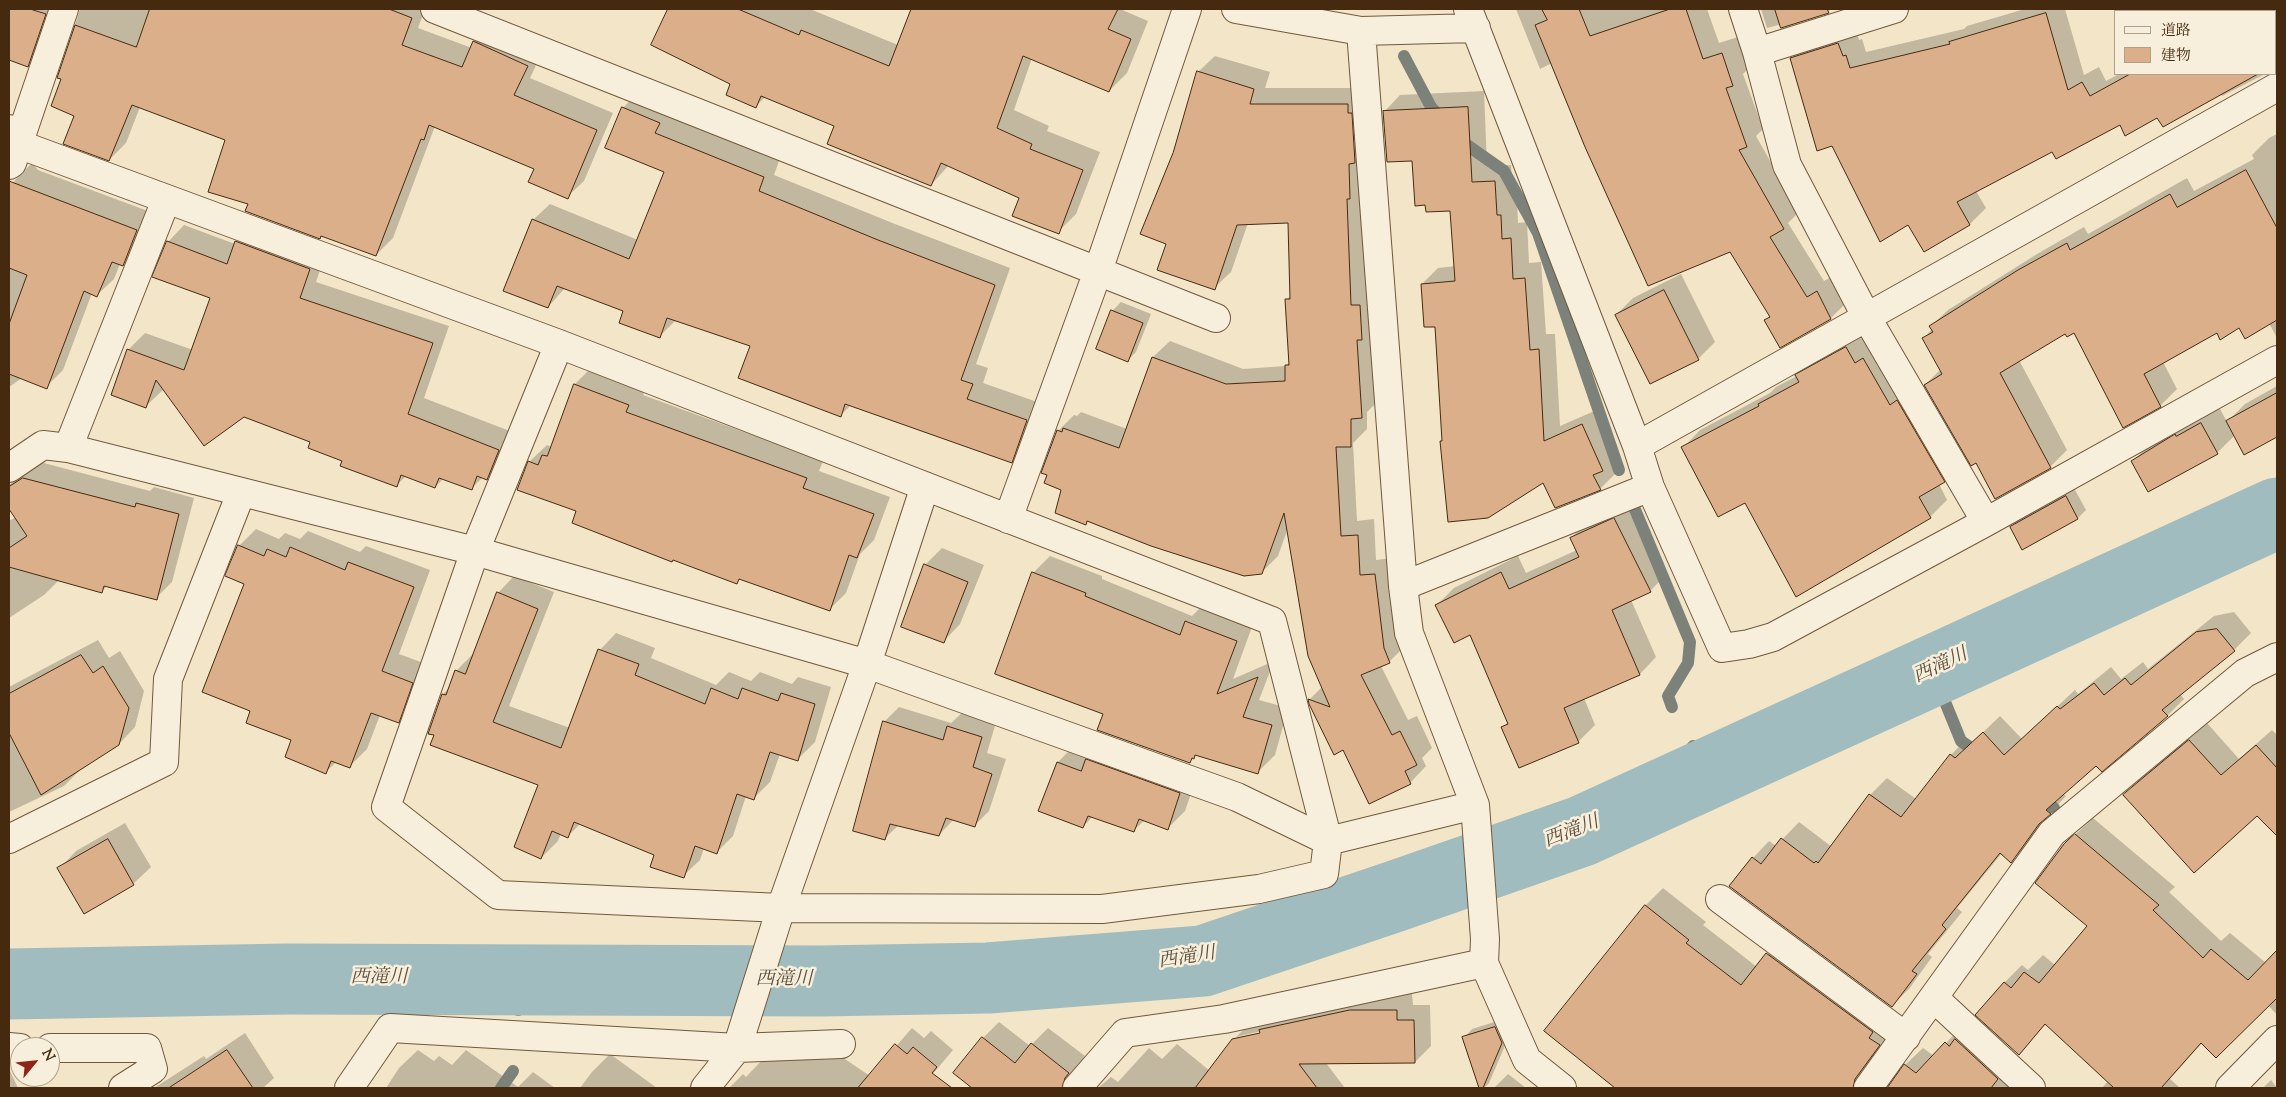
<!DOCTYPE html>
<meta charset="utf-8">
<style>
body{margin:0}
#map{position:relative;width:2286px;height:1097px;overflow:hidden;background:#f3e5c7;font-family:"Sorts Mill Goudy","Noto Serif JP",serif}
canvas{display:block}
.frame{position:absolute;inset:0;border:10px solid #462a0f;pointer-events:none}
.legend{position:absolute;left:2114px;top:10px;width:162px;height:65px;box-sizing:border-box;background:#f7eedb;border:1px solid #b0a089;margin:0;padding:6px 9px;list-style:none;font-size:15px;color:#462a0f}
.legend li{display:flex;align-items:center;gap:10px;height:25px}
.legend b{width:25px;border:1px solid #b0a089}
.north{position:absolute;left:10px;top:1037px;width:50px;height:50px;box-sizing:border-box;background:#f7eedb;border:1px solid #b0a089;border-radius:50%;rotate:62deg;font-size:14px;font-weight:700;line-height:20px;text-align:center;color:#462a0f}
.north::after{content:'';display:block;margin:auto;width:18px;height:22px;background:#8f2418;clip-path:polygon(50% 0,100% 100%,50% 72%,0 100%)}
</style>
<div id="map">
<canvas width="2286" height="1097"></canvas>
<div class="frame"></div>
<ul class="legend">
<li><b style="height:6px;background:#f7eedb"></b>道路</li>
<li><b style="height:14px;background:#dcaf8b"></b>建物</li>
</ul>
<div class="north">N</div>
</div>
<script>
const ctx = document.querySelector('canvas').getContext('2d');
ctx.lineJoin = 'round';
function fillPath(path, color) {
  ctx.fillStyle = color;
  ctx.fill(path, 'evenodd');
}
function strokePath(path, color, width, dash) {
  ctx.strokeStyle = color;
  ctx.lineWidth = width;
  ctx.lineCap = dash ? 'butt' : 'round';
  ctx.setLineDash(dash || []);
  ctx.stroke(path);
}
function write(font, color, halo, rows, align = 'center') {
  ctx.font = font + ' "Sorts Mill Goudy","Noto Serif JP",serif';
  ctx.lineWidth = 5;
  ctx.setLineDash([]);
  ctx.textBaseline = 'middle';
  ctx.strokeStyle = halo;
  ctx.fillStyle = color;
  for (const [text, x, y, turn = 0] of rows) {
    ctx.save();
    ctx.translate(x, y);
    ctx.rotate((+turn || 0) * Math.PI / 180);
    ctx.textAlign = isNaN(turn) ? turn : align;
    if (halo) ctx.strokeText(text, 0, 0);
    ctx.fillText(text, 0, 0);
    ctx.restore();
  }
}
fillPath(new Path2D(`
 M9,9H58L44,49L28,66L9,59Z
 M80,9H425L418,28L472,48L475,42L491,25L544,48L530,78L613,113L584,181L567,197L535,168L435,126L393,238L376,255L322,235L320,238L250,204L226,140L140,107L126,143L109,160L76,115L62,78L59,77Z
 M670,9H810L898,45L912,9H1120L1148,21L1127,73L1109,91L1032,58L1014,110L1049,126L1047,131L1100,152L1076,214L1058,232L1021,197L949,165L931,185L836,125L765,97L755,107L732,84L652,45Z
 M1516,9H1707L1719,43L1738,37L1749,68L1743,74L1763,129L1756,136L1799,212L1788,223L1824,281L1833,276L1847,302L1831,318L1780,346L1766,321L1770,316L1731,251L1552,63L1540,69Z
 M1761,9H1831L1828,12L1767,28Z
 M2025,9H2065L2084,75L2099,67L2106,81L2119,74H2265L2222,96L2220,93L2157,116L2120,123L2052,150L1976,191L1986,208L1970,224L1925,250L1909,224L1791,59L1807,42L1855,27L1859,40L1862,39L1866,52L1964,29L1967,26Z
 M2138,9H2191L2192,11H2139Z
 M2260,9H2277V67L2275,68V11H2257Z
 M1215,56L1270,72L1265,88H1364L1378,401L1367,412V429L1353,443L1357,521L1374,519L1376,560L1391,558L1406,645L1389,662L1381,666L1408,720L1417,716L1432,748L1422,758L1426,766L1410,783L1343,749L1309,700L1322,687L1288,528L1278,556L1261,573L1089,520L1086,523L1063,489L1058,431L1074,415L1077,416L1081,412L1127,429L1153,357L1170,341L1243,369L1286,366L1290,361L1286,300L1291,295L1290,222L1248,223L1231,272L1214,288L1167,244L1174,154L1198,72Z
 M639,91L675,106L671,117L779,161L774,175L895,224L1010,268L976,364L988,368L983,383L1043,404L1028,445L1012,461L851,405L840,416L752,345L676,320L660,336L625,310L565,288L548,307L533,220L550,204L638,240L665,171L623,108Z
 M1484,91L1487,166L1511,165L1513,199H1517L1518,223L1527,222L1529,263L1541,262L1546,334H1555L1560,426L1599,409L1619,453L1611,461L1616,473L1600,489L1441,442L1443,440L1436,325L1422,284L1438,268L1456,266L1452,210L1413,160L1384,112L1400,95Z
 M2277,134V338L2269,323L2240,327L2217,332L2163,362L2177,389L2160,406L2074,332H2065L2019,360L2067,450L2050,467L1976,461L1925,385L1941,369L1924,338L1932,329L1931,326L1948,310L2037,254L2084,227L2088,234L2187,178L2194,191L2254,159L2252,155L2269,138Z
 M32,163L38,170L153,213L139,248L123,265L120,264L114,279L97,295L92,293L63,370L46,387L22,378L9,387V197L15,180Z
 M184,225L235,244L253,225L326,252L316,282L449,326L424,398L515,433L503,462L487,478L483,477L471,489L444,478L435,487L406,476L397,485L344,460L311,441L164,389L146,406L128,350L145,333L193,350L212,297L168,242Z
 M1681,274L1715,342L1698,359L1616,315L1633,298Z
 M1121,302L1151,314L1136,352L1128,360L1112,311Z
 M1863,330L1961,464L1939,484L1947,500L1930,517L1745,501L1683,448L1700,430L1770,393L1776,387L1797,376L1814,358Z
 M592,367L646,388L643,395L823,461L819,471L890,497L874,540L860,554L846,593L829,610L741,578L736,583L578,510L529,462L547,445L552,447L575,384Z
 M2277,386V435L2244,452L2235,435L2217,453L2133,461L2150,444L2219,407L2227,422L2245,404Z
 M40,462L150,491L154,487L194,498L172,582L156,598L107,586L101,592L59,580L44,595L9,618V521L16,517L9,506V485Z
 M2074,488L2086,510L2078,518L2011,527L2020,518Z
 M1631,502L1667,574L1650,591L1631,600L1656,657L1640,674L1584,698L1595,725L1578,742L1503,727L1508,722L1471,633L1437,605L1454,588L1518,556L1526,573L1577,550L1571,538L1588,522Z
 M256,529L279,539L285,533L300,539L308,531L360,552L366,546L430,570L399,654L429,665L415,704L398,722L380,715L367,749L350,766L337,761L326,772L293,739L252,710L245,583L239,546Z
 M942,548L984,565L960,624L943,642L925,565Z
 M1050,556L1102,576V579L1192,616L1203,605L1253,624L1233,679L1274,661L1259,700L1288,708L1275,755L1258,772L1197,754L1189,762L1104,713L1033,573Z
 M514,576L554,592L509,706L570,728L600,650L616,633L655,648L651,658L716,685L729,672L751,681L760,672L792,684L798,677L831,687L815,742L798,759L780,754L770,782L753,799L746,796L733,836L716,853L704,848L700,860L683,876L656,854L581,823L568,836L561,833L558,841L541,858L540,784L435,735L443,694L450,687L456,671L473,654L498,593Z
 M2234,612L2251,633L2234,650L2180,694L2184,699L2167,716L2096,764L2063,794L2066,796L2053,810L2028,844L2011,861L2002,853L1957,908L1962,912L1928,954L1932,957L1909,989L1892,1005L1753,858L1769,841L1776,846L1799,822L1832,847L1870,795L1887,778L1916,799L1951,755L1967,738L1973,742L2000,716L2022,739L2075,690L2078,694L2111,667L2121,679L2143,662L2148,669L2214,616Z
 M98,640L109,658L120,651L144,691L135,727L119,744L80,770L64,786L9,812V687Z
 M899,707L951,723L963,712L996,722L987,753L1006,759L989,811L974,826L954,819L939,835L899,825L885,838L884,722Z
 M2207,723L2239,759L2272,730L2277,735V834L2257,815L2124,795L2142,777Z
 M1075,745L1197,776L1185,811L1168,828L1145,820L1134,830L1093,816L1083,827L1058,762Z
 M2093,818L2175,887L2169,892L2221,941L2230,933L2266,963L2277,952V1015L2268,1005L2202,1043L2170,1079L2180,1088H2102L2108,1081L2047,1023L2019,1053L2004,983L2022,965L2028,970L2043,955L2055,965L2088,926L2064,845Z
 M125,823L151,867L133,884L84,912L59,869L76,851Z
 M1663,888L1706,922L1703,925L1757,967L1785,936L1896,1027L1885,1087L1891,1086L1905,1065L1923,1048L1934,1056L1963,1025L2029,1088H1638L1619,1073L1546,1030L1646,905Z
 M1412,994L1413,1005H1430L1431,1046L1415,1062L1326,1063L1345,1088H1250L1248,1086L1246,1088H974L955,1073L983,1038L999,1022L1030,1046L1048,1028L1085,1056L1077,1067L1090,1088L1099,1087L1111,1077L1118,1082L1149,1048L1162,1059L1177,1044L1210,1071L1236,1037V1040L1266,1033V1030L1236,1037L1250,1023L1367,995Z
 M1504,1019L1510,1034L1489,1083L1484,1088H1481L1464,1038L1472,1029Z
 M912,1028L924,1038L931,1031L953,1050L921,1088H729L743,1074L746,1077L765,1057L839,1055L870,1076Z
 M245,1033L274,1078L263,1088H154L204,1056L206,1059Z
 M418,1050L434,1061L439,1056L452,1065L466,1050L518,1087L533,1072L555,1088H386L399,1068Z
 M610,1054L657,1088H580L592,1072Z
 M9,1069L18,1088H9Z
 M1508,1074L1526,1088H1494Z
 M2271,1080L2277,1088H2263Z`), '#0003');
strokePath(new Path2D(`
 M1404,56L1431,107L1443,120
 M1457,138L1504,171L1538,233L1619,470
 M1634,507L1690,642L1688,663L1668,696L1672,707
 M1932,670L1961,741L1982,756
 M1693,746L1707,774
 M2037,795L2054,808
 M516,979L518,1010
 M501,1088L513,1071`), '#7c8279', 12);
strokePath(new Path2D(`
 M9,984L288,979L821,981L988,978L1203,961L1396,896L1582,831L2277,513`), '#a0bcbf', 71);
const building = new Path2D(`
 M9,9H30L46,14L28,67L9,60Z
 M150,9H389L412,18L402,45L462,67L473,41L528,66L514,95L597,130L568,199L528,182L534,169L429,125L424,140L421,139L376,256L321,236L320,239L245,211L248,204L208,192L225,140L132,105L109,161L63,144L74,116L51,106L61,79L57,78L75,25L136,47Z
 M668,9H738L799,35L801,30L889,66L911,9H1118L1108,29L1131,39L1109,92L1023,56L997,128L1032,144L1030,149L1083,170L1059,234L1012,216L1019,198L941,163L931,186L827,144L834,126L761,96L756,108L726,95L730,84L651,45Z
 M1542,9H1579L1590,36L1670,9H1686L1703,59L1722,53L1733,86L1726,88L1747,147L1739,150L1784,229L1770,237L1807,297L1817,291L1831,319L1780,348L1764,320L1770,317L1730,252L1648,286L1585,147L1535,25L1547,20Z
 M1775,9H1827L1829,13L1781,28Z
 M2046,13L2068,90L2082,82L2090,96L2130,74H2258L2163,127L2157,118L2125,136L2120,125L2056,159L2052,152L1957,202L1970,225L1924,252L1908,225L1880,242L1832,146L1817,151L1790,58L1838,43L1843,56L1846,55L1850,68L1950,44L1949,42Z
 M1197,71L1254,89L1250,104H1348V113H1352L1355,163L1349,164L1350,199H1347L1351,305H1360L1362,340H1357L1362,418L1351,419V447H1336L1341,536L1358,535L1360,575L1375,574L1384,648L1390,663L1361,675L1392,735L1400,731L1417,765L1405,771L1411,784L1369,804L1343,750L1334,755L1309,704L1308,699L1330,707L1308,656L1284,513L1262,574L1244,576L1151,546L1087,521L1086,525L1055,513L1061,490L1044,483L1047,475L1041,473L1057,430L1062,432L1063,428L1119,448L1152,357L1226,384L1285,381V365H1289L1285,299H1290L1288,223L1237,225L1215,290L1157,270L1166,244L1140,234L1173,153Z
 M622,107L660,123L655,133L764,177L759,191L878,240L995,285L961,380L973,384L967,399L1027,420L1012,463L845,404L841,417L738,378L750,346L667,318L660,338L619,323L623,311L557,286L548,308L503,291L532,219L629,259L664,172L605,148Z
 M1468,107L1472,182L1495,181L1497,215H1501L1502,239L1511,238L1513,279L1525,278L1530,350L1539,349L1544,441L1582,424L1603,471L1593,475L1601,490L1555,508L1543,483L1488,518L1448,522L1440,441H1442L1435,327H1424L1421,284L1455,281L1450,211L1426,212L1425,205L1415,206L1412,161L1387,162L1383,111Z
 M2246,170L2277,228V320L2245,339L2239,328L2220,340L2217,333L2144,374L2161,407L2123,428L2074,333L2067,337L2065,334L2000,373L2051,468L1995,499L1976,463L1971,466L1924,385L1942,374L1922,338L1933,332L1929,326L2018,270L2067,243L2070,250L2170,194L2177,207Z
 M9,181L137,230L123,266L112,262L97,297L84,291L47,389L9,374V324L27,275L9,268Z
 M167,241L227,264L235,241L310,269L300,298L433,343L408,414L499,450L487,480L477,476L472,490L439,478L435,488L401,475L397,487L340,466L342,461L308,448L310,442L244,417L204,446L156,380L146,408L111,395L127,349L184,370L210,298L152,277Z
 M1664,290L1699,360L1650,384L1615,315Z
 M1111,310L1143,323L1128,362L1096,349Z
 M1846,347L1855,363L1863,358L1890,405L1897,400L1945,482L1919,497L1931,518L1796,597L1745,503L1718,517L1681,447L1759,406L1758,404L1799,382L1795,375Z
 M574,384L629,405L626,412L807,478L803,488L874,514L857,558L849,555L830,611L739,579L737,584L673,560L672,562L572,523L576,511L517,490L528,461L538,465L542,455L547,456Z
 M2277,393V437L2244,455L2226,421Z
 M2201,423L2218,454L2148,492L2131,461L2175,434L2176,436Z
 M23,478L135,507L136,503L179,514L157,600L104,586L102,593L9,567V548L27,536L9,509V487Z
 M2066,496L2078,519L2022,550L2010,527Z
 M1614,518L1651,592L1612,610L1640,675L1564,708L1579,743L1519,768L1501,727L1508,724L1470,635L1454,643L1435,605L1501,572L1509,589L1579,557L1570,538Z
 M238,545L264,556L267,549L286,557L290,547L345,570L348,562L414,587L382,671L413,683L399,723L371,713L350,768L331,761L326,774L285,757L291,740L246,723L250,711L202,692L244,584L225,576Z
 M924,564L968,582L944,643L901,627Z
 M1032,572L1086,593L1085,596L1180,635L1185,621L1237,641L1217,694L1258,677L1243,717L1272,725L1258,774L1195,755L1194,759L1192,758L1190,763L1097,730L1103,714L995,674Z
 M497,592L538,609L493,722L561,748L598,649L639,664L635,675L705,704L711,688L738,699L742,688L778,701L781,693L815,704L798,761L770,752L754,800L737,794L717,854L695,846L684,878L650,867L654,855L574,822L568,838L552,831L541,859L514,847L538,785L430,745L434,735L428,734L442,694L446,695L455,670L465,674Z
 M2217,629L2235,651L2162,710L2168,716L2102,772L2096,766L2046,810L2051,814L2039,824L2011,863L2000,853L1942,925L1946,929L1912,971L1917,974L1892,1007L1729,886L1752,857L1761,864L1781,838L1814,863L1816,861L1818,863L1869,794L1901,817L1950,754L1955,758L1983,732L2004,755L2057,706L2060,709L2094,683L2104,695L2125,678L2131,685L2196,632Z
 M81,655L93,673L103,666L129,708L119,745L41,795L9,733V694Z
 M883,721L943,740L947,726L982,737L973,767L992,774L975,827L946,818L939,836L890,824L885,840L853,831Z
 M2189,740L2221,775L2256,745L2277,768V836L2257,816L2194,873L2123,795Z
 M1086,759L1180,793L1168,830L1139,819L1134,832L1088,816L1083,828L1038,811L1057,762L1081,771Z
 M2075,834L2159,905L2153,910L2203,958L2211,949L2248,980L2277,950V998L2216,1058L2201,1043L2161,1088H2114L2045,1024L2019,1055L1975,1015L2004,982L2011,988L2024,972L2039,983L2087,926L2035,883L2064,844Z
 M108,839L134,885L84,914L57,868Z
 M1645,905L1689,940L1686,943L1741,985L1766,953L1873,1032L1869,1038L1880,1045L1855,1079L1853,1088H1615L1544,1031Z
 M1350,1010H1397V1020H1414L1415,1063L1299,1064L1317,1088H1195L1232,1039L1260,1033L1259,1030Z
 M1495,1027L1502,1043L1483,1088H1479L1462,1037Z
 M982,1037L1015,1063L1031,1043L1069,1073L1065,1078L1062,1088H972L953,1073Z
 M1955,1039L1998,1079L1991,1088H1887L1904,1064L1916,1073L1945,1042L1949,1046Z
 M895,1044L907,1054L913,1047L937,1067L932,1073L952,1088H858Z
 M227,1050L253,1088H169Z`);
fillPath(building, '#dcaf8b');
strokePath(building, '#462a0f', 1);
const minor = new Path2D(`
 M435,9L1216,318
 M1236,9L1361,31
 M1468,9L1637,446L1650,487L1722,648L1749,644L1773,637L1986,522L2277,360
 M1743,9L1757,52L1787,165L1867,318L1986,522
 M1476,28L1361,31L1403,586L1409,633L1475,805L1485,939L1484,963L1527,1060L1562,1088
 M1757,52L1894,9
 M9,129L18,144L559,344L1272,621L1328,841L1475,805
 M9,165L12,163L64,9
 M166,200L68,448L475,551L867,664L1237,797L1328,841L1324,874L1259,889L1102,909L781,908L498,895L386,807L475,551L559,344
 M1637,446L2277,87
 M9,468L43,445L68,448
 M1008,519L1098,271L1187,9
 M1403,586L1650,487
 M9,839L164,762L168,679L241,493
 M1720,899L1906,1037
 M1934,998L2031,1088
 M9,1047L20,1048
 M50,1048H147L153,1069L123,1088
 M349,1088L390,1028L737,1048L841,1044
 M705,1088L737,1048L781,908L867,664L925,486
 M1077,1088L1125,1033L1224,1019L1484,963
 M1868,1088L2052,833L2245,673L2277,657
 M2230,1088L2277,1040`);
strokePath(minor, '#71593d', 30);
strokePath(minor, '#f7eedb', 28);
write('italic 19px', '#5c4e3b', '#f7eedb', [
 ["西滝川",1941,667,-25],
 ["西滝川",1572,833,-21],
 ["西滝川",1187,959,-9],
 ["西滝川",379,979],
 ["西滝川",784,981]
]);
</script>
